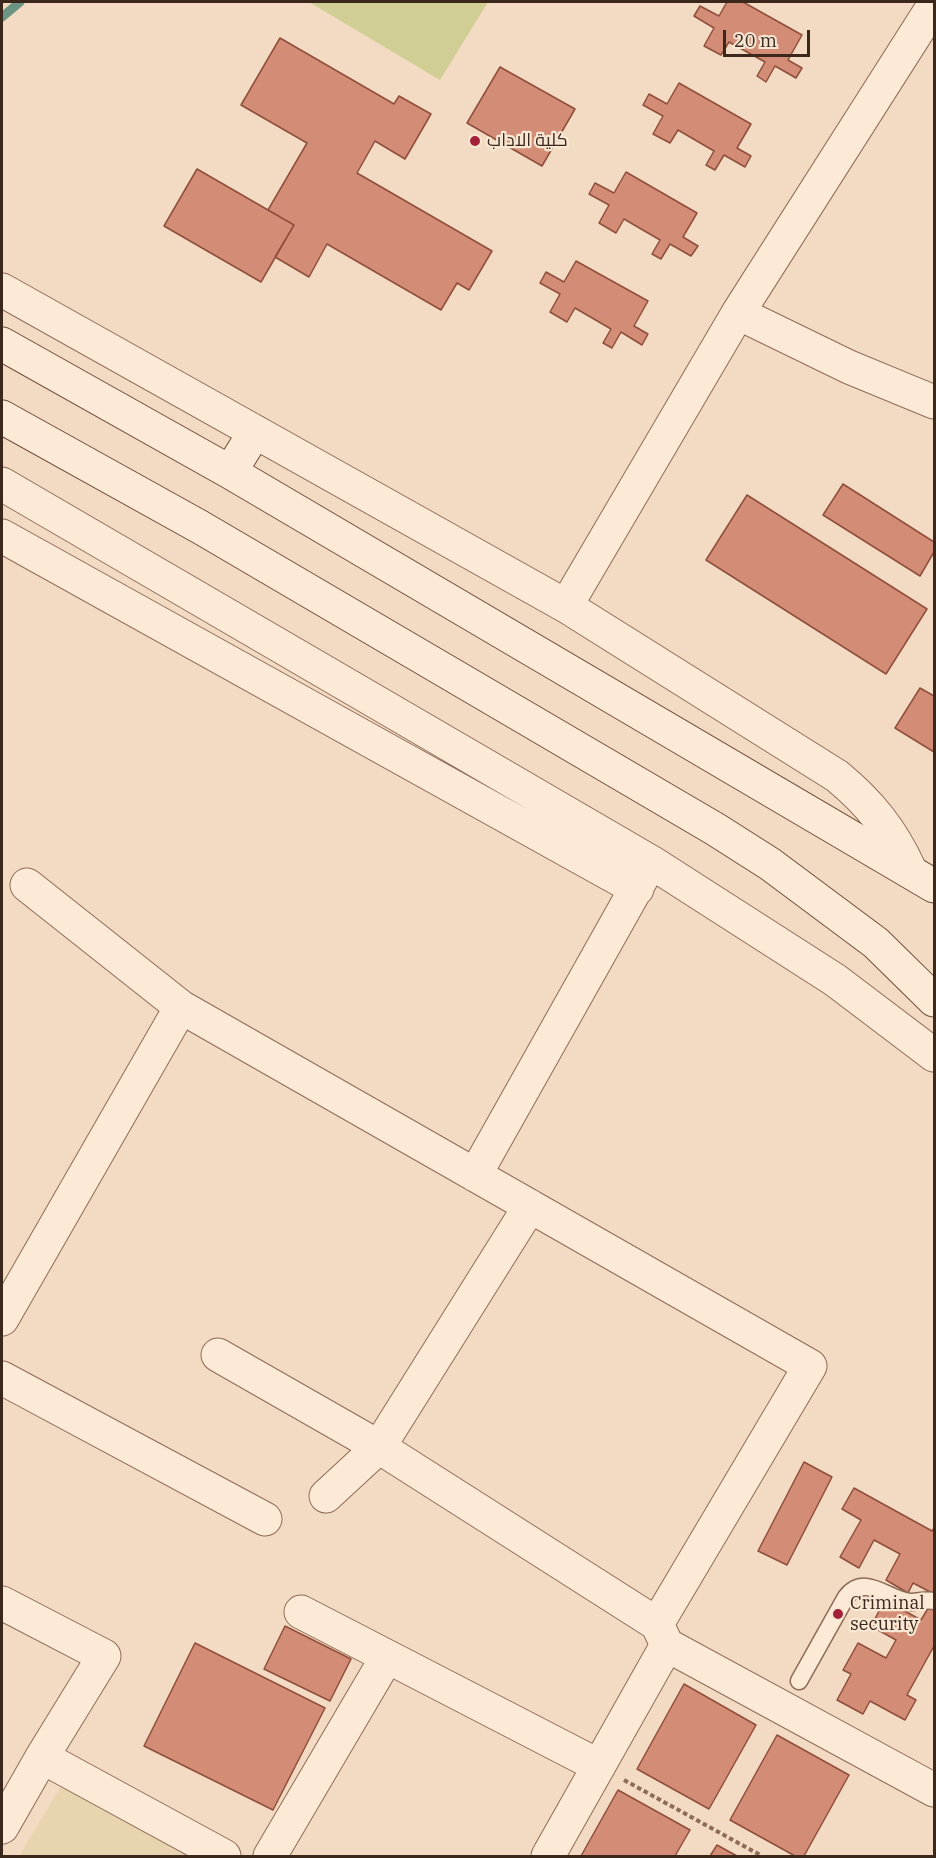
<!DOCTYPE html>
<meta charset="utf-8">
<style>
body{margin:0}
#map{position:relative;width:936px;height:1858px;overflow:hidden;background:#f2dbc2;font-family:"IBM Plex Serif",serif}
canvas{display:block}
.frame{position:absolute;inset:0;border:3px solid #3c271d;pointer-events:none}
.scale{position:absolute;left:723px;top:30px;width:87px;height:27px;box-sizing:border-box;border:3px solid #3c271d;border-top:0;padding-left:8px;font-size:18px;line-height:21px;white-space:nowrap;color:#3c271d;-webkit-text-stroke:4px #f8e7d3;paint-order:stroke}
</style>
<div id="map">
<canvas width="936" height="1858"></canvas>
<div class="frame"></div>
<div class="scale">20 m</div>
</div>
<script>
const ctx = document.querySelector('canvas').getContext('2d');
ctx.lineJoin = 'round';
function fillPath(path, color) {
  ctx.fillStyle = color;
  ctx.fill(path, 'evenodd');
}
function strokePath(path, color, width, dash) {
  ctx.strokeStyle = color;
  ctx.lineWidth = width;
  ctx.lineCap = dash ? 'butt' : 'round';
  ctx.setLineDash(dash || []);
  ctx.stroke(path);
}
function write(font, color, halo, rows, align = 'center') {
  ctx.font = font + ' "IBM Plex Serif",Cairo,serif';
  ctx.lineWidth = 4.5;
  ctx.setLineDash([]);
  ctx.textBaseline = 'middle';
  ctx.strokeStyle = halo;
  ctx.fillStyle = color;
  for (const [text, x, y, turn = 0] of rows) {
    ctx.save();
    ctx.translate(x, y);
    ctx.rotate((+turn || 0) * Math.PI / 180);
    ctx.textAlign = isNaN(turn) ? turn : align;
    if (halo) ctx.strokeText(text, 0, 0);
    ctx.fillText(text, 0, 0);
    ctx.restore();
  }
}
fillPath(new Path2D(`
 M63,1783L187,1856H19Z`), '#e8d5af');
fillPath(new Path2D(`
 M309,2H488L440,80Z`), '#d1ce95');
strokePath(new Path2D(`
 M2,17L20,2`), '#6b9482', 9);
const building = new Path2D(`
 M727,2H743L802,35L788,60L802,68L796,78L775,66L766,82L757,76L765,62L729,42L721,55L704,46L714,28L694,16L700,6L719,16Z
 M280,38L394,104L399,96L431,114L405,159L375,141L357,173L492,251L469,290L457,283L441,310L327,244L309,277L275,257L294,225L268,210L307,143L241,105Z
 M500,67L575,109L542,166L467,123Z
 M679,83L751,124L737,148L751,156L745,167L724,155L715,170L706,165L714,151L678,130L670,143L653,134L663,116L643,105L649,94L667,104Z
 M197,169L294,225L261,282L164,226Z
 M626,172L697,213L683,237L698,246L691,256L670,244L661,259L652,254L660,240L624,219L616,233L599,223L609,205L589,194L595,183L614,193Z
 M576,261L648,301L634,326L648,334L642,345L621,332L612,348L603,343L611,329L575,308L567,322L550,312L560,294L540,283L546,272L564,282Z
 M843,484L934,542V552L920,576L823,515Z
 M747,495L927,609L886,674L706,560Z
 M920,688L934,696V752L895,728Z
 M804,1462L832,1477L787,1565L758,1551Z
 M854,1488L932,1531L934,1528V1594L913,1583L908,1593L886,1580L900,1554L874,1540L859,1568L840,1557L861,1520L842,1509Z
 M885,1600L921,1620L930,1605L934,1608V1646L907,1695L916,1700L905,1720L870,1701L863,1714L837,1700L851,1674L843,1670L858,1643L886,1658L896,1640L871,1626Z
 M285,1626L351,1659L330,1701L264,1669Z
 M195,1643L325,1708L273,1810L144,1746Z
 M684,1684L756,1725L709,1809L637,1769Z
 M777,1735L849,1775L804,1856H795L730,1820Z
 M618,1790L690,1830L675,1856H581Z
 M717,1845L737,1856H710Z`);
fillPath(building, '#d38c75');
strokePath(building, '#8f4e3b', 1.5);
const lane = new Path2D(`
 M799,1681L846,1597C865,1572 889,1601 911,1602C919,1602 926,1599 934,1601`);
const street = new Path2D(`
 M2,290L566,606L837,776C870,803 892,831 910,870
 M738,313L849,367L934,402
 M2,484L651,862L835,980L934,1055
 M2,536L637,889
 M566,606L738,313L934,5
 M27,885L181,1007L810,1366L657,1624
 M475,1175L647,869
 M2,1319L181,1007
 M218,1355L379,1447L657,1624L667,1645L934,1790
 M2,1378L265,1519
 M326,1496L379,1447L530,1206
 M2,1603L104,1656L42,1757L2,1827
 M301,1612L599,1766
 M42,1757L224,1856
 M270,1856L387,1657
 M548,1856L667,1645`);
const secondary = new Path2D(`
 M2,344L230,472L934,886
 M2,417L200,527L715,829L770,864L876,943L934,1000
 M230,472L255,432`);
strokePath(lane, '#8e6b58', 19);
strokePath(street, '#8e6b58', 35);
strokePath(secondary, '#704c3b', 35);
strokePath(new Path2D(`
 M624,1780L762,1856`), '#8e6b58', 4, [4.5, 3]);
strokePath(lane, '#fcead7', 16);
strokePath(street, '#fcead7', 33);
strokePath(secondary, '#fcead7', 33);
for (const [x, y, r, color] of [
 [475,141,6,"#a22239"],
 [838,1614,6,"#a22239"]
]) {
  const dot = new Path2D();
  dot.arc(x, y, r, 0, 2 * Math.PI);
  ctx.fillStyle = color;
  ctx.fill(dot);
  strokePath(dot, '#f8e7d3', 2);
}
write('18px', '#3c271d', '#f8e7d3', [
 ["كلية الاداب",487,141],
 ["Criminal",850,1604],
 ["security",850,1625]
], 'left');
</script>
